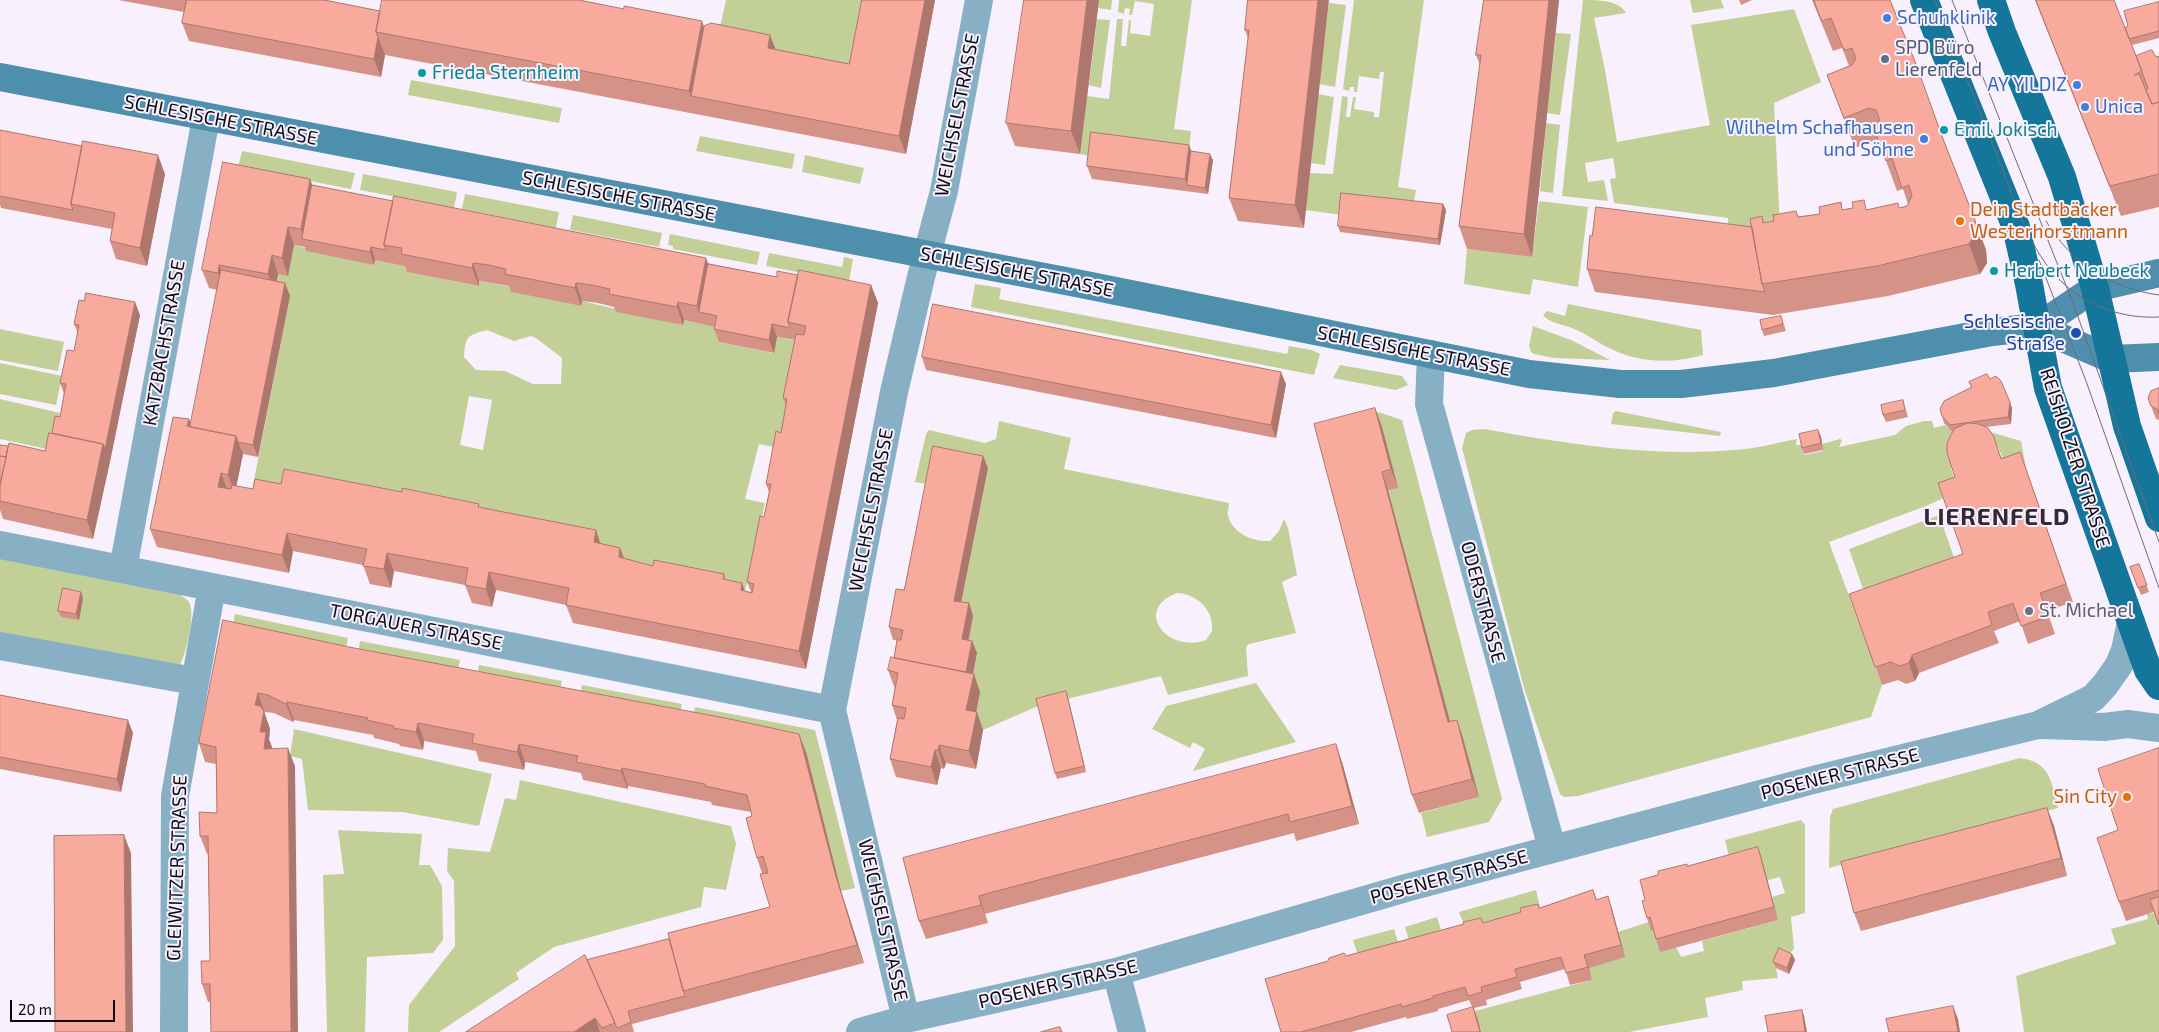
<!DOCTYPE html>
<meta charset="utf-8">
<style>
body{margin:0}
#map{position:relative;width:2159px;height:1032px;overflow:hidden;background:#f8f0fd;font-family:"Exo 2",sans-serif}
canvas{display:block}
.scale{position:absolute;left:10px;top:1000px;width:105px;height:22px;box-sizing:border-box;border:2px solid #0e0a11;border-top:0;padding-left:6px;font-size:15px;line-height:18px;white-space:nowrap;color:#0e0a11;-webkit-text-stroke:4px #f8f0fd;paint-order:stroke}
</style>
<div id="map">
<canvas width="2159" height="1032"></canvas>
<div class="scale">20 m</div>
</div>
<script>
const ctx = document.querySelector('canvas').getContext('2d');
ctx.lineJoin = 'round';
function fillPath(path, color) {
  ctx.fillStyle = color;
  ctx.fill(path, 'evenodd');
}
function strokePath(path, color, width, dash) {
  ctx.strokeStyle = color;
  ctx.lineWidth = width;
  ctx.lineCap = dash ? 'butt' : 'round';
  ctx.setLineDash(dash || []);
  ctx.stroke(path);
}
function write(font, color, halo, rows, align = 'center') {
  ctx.font = font + ' "Exo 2",sans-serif';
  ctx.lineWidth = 4;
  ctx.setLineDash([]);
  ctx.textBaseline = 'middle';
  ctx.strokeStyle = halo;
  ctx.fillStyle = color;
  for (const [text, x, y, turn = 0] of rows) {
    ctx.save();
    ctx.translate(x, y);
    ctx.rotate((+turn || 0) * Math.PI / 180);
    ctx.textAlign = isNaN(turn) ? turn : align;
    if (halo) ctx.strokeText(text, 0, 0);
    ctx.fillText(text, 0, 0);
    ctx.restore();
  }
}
fillPath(new Path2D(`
 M726,0H872L855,83L717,41Z
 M1099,0H1112L1111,10L1098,8Z
 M1119,0H1192L1174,129L1191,131L1188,156L1095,157L1080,154L1087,96L1109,99L1117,19H1123L1121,46H1126L1129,20H1131L1130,33L1150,36L1154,4L1135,1L1132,15H1129L1130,9L1125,8L1124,14L1118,12Z
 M1354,0H1424L1398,187L1416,190L1413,207L1342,215L1305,210L1310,173L1333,174L1342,96L1348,97L1346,117H1350L1353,97H1356L1354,109L1374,112V117H1379L1384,72H1380L1379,79L1359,76L1357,92H1354V87H1350L1349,91L1343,89Z
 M1583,0C1598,0 1619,0 1626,13L1594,18L1605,70L1617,142L1710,125L1691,25L1794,9L1821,82L1774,103L1780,227L1728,232V218L1614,203L1610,179L1616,178L1613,158L1585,163L1588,182L1604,180L1608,201L1562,196Z
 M1690,0H1721L1724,8L1693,13Z
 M1329,3L1346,5L1335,87L1319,84Z
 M1097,19L1110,20L1101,88L1089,85Z
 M1556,33L1571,34L1560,115L1547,113Z
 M411,80L562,108L559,123L408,95Z
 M1318,94L1334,97L1325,165L1311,163Z
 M1546,123L1560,125L1553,193L1540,191Z
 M700,136L795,154L792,169L696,151Z
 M242,151L355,173L351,189L238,167Z
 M805,155L864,168L860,184L802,172Z
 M363,174L457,192L454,208L360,190Z
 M465,194L559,212L556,228L462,209Z
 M1539,201L1588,207L1578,287L1533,279L1530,295L1464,284L1467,249L1532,257Z
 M573,215L662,233L659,247L570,230Z
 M670,234L760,252L757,265L673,249V246L668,245Z
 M294,245L374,265L375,260L409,266L408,272L478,286L479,281L512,287V292L581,306L582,301L683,325L684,320L722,328L719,342L773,353L777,337L813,344L783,449L759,444L745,499L765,503L743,601L253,485L290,296L274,293L278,274L288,275ZM487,330L514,341L531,336L536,338L562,358L561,384H533L505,371L476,370L464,357C465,336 468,335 487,330ZM469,396L492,400L483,450L460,445Z
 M769,253L842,267L844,257L853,259L849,282L766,266Z
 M975,284L1001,288L999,299L1287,354L1289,346L1312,350L1320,354L1314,375L971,307Z
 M1568,304L1701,330L1703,355C1671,364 1639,363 1609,348C1597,342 1587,334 1574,329C1564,324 1550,324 1543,315L1547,311L1565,316Z
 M1533,326L1571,340L1610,360L1554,358L1534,354L1531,352L1529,346Z
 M0,329L64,342L58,371L0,360Z
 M0,363L62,376L56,405L0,394Z
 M1340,365L1402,376L1408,385L1396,390L1333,378Z
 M0,399L60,413L52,450L0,439Z
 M1616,411L1721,432L1720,436L1611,424L1613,413Z
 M1378,412L1402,420L1502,799L1489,822L1427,837L1421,813L1479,797L1463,738L1455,740L1388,490L1397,487L1382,427H1321Z
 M999,421L1071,438L1064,469L1229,503C1229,507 1227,512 1228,516C1233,534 1254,542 1270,541L1279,531L1284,519L1288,528L1297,575L1282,582L1296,633L1249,644L1246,647L1248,676L1168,695L1161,676L1038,706L983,730L973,728L970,690L977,654L966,651L959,613L988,469L932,485L915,482L926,434L929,430L985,443L996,439ZM1177,593C1197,594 1214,610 1212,631L1206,640C1168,654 1132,610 1177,593Z
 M1924,421H1932L1934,428L1945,425L1952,432H1990L2021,441L2026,468L2010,473L1997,445L1952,460L1951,469L1959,491L1926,506L1829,542L1882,685L1871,717L1578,796L1564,797L1560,794L1524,688L1462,448L1466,433L1472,430L1485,429C1565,444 1651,457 1734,450C1754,449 1776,443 1797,439L1796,445H1802L1804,455L1823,451L1822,444L1840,439L1842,440L1839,447L1895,435L1906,426Z
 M1939,515L1960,574L1869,606L1849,549Z
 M0,557L177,593C180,595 186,598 189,602C196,615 186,654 179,667L0,635Z
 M235,614L348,638L343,663L230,638Z
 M360,641L460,660L455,685L356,666Z
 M479,665L562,681L557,705L475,688Z
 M1256,683L1296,742L1193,771L1205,749L1193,742L1190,748L1152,729L1166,706Z
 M582,685L682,704L677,728L578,708Z
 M695,707L815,730L855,888L841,891L690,730Z
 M294,729L492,774L479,826L402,812L308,810L302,759L290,756Z
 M2020,758C2051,762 2051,782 2058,808L1829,868L1830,817L1833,809Z
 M520,780L731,826L736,844L726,890L704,887L701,907L554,947L516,973L519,979L439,1032H408L409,1005L455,946L454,881L447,871L448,848L490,852L505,798L516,800Z
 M1801,820L1805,825V913L1791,917L1794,949L1776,968L1778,978L1742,981L1743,990L1705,998L1708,1017L1629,1032H1481L1475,1011L1592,980L1589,968L1618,932L1649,922C1659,936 1676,941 1681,957L1704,951L1702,941L1778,920L1772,897L1785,893L1780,877L1768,880L1732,869L1725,840Z
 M338,830L422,834L419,865H430L442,886L443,940L433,953L367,957L365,1032H327L323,875L344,874Z
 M1536,890L1542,916L1468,935L1459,912Z
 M2155,913L2159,924V1032H2024L2016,976L2116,944L2111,929L2148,919L2147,914Z
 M1437,917L1444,940L1412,950L1405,927Z
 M1394,929L1400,949L1361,965L1353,940Z`), '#c2d098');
strokePath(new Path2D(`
 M1431,354L1429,404L1552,848
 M0,545L832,710
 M123,569L206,118
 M0,646L194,681
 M2042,725L2104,727L2128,724L2159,728
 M1116,972L1132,1032
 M906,1019L832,710L894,392L921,277L944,191L979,0
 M174,1032L175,796L212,587
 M860,1032L906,1019L1116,972L1406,888L1817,779L2038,725L2093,698L2105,685L2119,665L2125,650L2131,622`), '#87b0c5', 28);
strokePath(new Path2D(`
 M0,77L1076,283L1529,374L1620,384H1681L1774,373L1992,332L2037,327L2095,288L2159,273
 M2037,327L2111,359L2159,357`), '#4e8fad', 28);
strokePath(new Path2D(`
 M1924,0L2016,227L2029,284L2048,388L2148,670L2159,686
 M1991,0L2002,32L2062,177L2095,288L2127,426L2159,518`), '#15769b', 28);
strokePath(new Path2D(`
 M1935,0C1956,52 1976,103 1997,155C2013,196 2029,252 2062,282C2088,307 2124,319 2159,317
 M1952,0L2073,303L2159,542
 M2046,221C2070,262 2112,289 2159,295
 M2039,260L2086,381L2159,588`), '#716b75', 1);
fillPath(new Path2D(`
 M118,0H324L380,11L704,26L770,35L775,49L849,64L862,0H935L906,154L385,55L381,77L189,41L182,23L184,12Z
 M1099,0L1080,154L1015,146L1006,123Z
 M1248,0L1304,228L1238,221L1229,198L1248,39L1245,30Z
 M1484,0H1559L1532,257L1467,249L1459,226L1480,65L1476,55Z
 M1739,0H1752L1741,5Z
 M1812,0H1890L1986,250L1987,263L1980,274L1888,296L1773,315L1595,292L1587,269L1752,227L1762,216L1764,223L1774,221L1796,211L1798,217L1844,210H1868L1899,208L1907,206L1908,204L1903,189L1897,191L1878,139L1855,148L1827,75L1849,66L1842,48L1833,51Z
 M2035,0L2125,28L2128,26L2159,2V38L2132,45L2136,56L2156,57L2159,56V207L2121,216L2043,20Z
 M0,130L165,174L147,266L116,259L110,241L112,229L1,208L0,205Z
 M1189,145L1191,151L1213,160L1208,194L1092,179L1087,166Z
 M312,185L777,277L798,275L871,285L878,303L806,669L573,623L566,605L496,590L492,607L472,603L465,585L394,571L391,588L370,584L363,565L293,551L289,573L157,547L150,529L191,425L217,290L209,288L202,270ZM294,245L305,247L306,251L374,265L375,260L405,266L407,272L479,286V281L509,286L511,292L581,306L582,301L598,303L614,307L616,312L683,325L684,320L715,327L714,329L719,342L774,353L777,337L795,340L783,398L786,406L781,433L766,484L769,492L764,517L747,582L751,592L745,591L742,583L726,580L724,574L653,566L624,558L620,548L601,544L480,507L402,492L281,484L253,489L236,486L243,454L258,457L290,296L285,283L277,281L278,274L288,276Z
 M1443,204L1446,210L1440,245L1340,232L1338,226Z
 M140,315L93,539L3,519L0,510V445L45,451L52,433L60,417L64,394L60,383L74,351L78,333L74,324Z
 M1781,316L1786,331L1764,336L1762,330Z
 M922,357L1286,384L1276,438L926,370Z
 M1990,379L2012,408L2011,424L1985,427L2002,458L2020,452L2073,602L2047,611L2055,634L2028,644L2020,621L1994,631L1999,643L1919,673L1915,681L1906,684L1898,680L1882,685L1849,594L1963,554L1955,477L1953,431L1952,432L1944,423L1942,416L1971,387L1969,382Z
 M2159,388V420L2156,419L2148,398Z
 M1903,400L1908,417L1886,422L1883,415Z
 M1375,408L1382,427L1398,488L1388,490L1450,721L1457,720L1463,738L1479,797L1419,813L1412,795Z
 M1818,430L1821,437L1823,450L1804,454L1802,448Z
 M983,456L988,468L961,602L969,603L973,616L969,640L972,641L977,653L973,674L980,692L976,712L983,730L976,769L946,763L944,769L941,768L937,785L896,777L890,759L897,720L892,705L895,689L888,670L894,658L897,640H893L889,627L904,590Z
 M2139,564L2149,592L2141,595L2130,567Z
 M81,592L83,598L79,620L61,617L58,611Z
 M223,620L806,752L841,891L864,963L632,1024L634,1032H466L587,960L669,939L770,907L762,873L757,858L751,812L712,805L711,802L628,786V789L583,780L581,773L525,762L524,770L479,761L476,751L424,741L423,750L400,746L399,744L374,738L373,735L294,720L293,722L274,713L265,712L264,713L270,729L269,739L272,748L295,766L210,1002H208L202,984L210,961L208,854H207L200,836L217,813L216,764L205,762L199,743Z
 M1066,691L1068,698L1086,772L1057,779L1055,773Z
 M0,695L133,733L121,792L0,769Z
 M2159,748V925L2154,912L2126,921L2119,902L2118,830Z
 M1342,762L1359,824L1296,841L1294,833L996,911L985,914L988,923L926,939L919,921L903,858Z
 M2047,808L2054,826L2067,876L1861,931L1854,913Z
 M1762,860L1778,920L1660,952L1653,930L1651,931L1647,918L1645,900L1688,866Z
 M1593,890L1597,900L1612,909L1625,957L1589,968L1592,980L1570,985L1565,969L1520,982L1522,989L1486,1000L1487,1005L1474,1008L1478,1020L1469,1000L1438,1009V1011L1407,1019L1406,1017L1351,1032H1281L1346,956L1464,924L1483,923L1521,912L1538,904L1539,908Z
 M1792,954L1795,960L1789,974L1776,968L1773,962Z`), '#d59287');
fillPath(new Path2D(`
 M925,0H935L906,154L899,136Z
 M1087,0H1099L1080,154L1071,131Z
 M1318,0H1329L1304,228L1295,205Z
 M1549,0H1559L1532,257L1524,234Z
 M702,21L710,44L691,96L689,91Z
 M770,35L777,53L768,48Z
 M378,37L385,55L381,77L374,59Z
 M1189,145L1194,158L1187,185L1185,179Z
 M1210,154L1213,160L1208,194L1205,188Z
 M158,155L165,174L147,266L140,248Z
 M310,179L317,197L304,239L301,229Z
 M1443,204L1446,210L1440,245L1438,239Z
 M1975,220L1986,250L1987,263L1980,274L1969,244Z
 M288,227L294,245L288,276L282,258Z
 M371,247L375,260L374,265L370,252Z
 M272,255L278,274L274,293L268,274Z
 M706,258L713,276L699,312L697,306Z
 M473,263L479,281V286L472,268Z
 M219,265L226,283L224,291L218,273Z
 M285,283L290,296L258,457L253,445Z
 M576,283L582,301L581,306L575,288Z
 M871,285L878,303L806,669L799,651Z
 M135,302L140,315L110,462L105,449Z
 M678,302L684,320L683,325L677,307Z
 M772,324L777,337L774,353L769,340Z
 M1281,372L1286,384L1276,438L1271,425Z
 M2010,402L2012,408L2011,424L2008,417Z
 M1375,408L1382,427L1398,488L1391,469Z
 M189,419L194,433L187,426Z
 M1818,430L1821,437L1823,450L1821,443Z
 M236,436L243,454L235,493L228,475Z
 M103,444L110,462L93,539L87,520Z
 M983,456L988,468L959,613L954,601Z
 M1382,472L1388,490L1455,740L1448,722Z
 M221,473L228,492L218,487Z
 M596,530L602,548L594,542Z
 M287,533L293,551L289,573L282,555Z
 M620,548L627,566L619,557Z
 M387,553L394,571L391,588L384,569Z
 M489,572L496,590L492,607L486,589Z
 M742,583L748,601L741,590Z
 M81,592L83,598L79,620L76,614Z
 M969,603L973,616L966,651L962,639Z
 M972,641L977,653L970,690L965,677Z
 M1912,655L1919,673L1915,681L1909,663Z
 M974,674L980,692L973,728L966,710Z
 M1066,691L1068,698L1086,772L1084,766Z
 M258,693L270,729L269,739L273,750L264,749L255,705Z
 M287,702L294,720L293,722L286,704Z
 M977,712L983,730L976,769L969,751Z
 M128,720L133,733L121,792L117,779Z
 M1457,720L1463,738L1479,797L1472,779Z
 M418,723L424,741L423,750L416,732Z
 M799,734L806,752L841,891L864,963L857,945L835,873Z
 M519,744L525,762L524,770L517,752Z
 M1336,744L1342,762L1359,824L1352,806Z
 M939,745L946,763L944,769L938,750Z
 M288,748L295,766L298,1032H291Z
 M935,750L941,768L937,785L931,767Z
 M622,768L628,786V789L621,771Z
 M2047,808L2054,826L2067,876L2061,858Z
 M124,835L131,853L133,1032H126Z
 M1758,847L1762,860L1778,920L1774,907Z
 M979,896L988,923L981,905Z
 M1608,896L1612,909L1625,957L1621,945Z
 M1792,954L1795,960L1789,974L1787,968Z
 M1584,955L1589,968L1592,980L1588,967Z
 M1953,1006L1958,1019L1960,1032H1958Z
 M1473,1007L1478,1020L1481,1032H1480Z
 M1802,1010L1804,1016L1807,1032H1805Z
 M595,1018L600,1032H574Z`), '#ae776e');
const building = new Path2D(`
 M187,0H324L380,11L376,32L378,37L374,59L182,23Z
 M382,0H579L624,9V6L702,21L689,91L376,32Z
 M862,0H925L899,136L691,96L704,26L711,23L770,35L768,48L849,64Z
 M1024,0H1087L1071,131L1006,123Z
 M1248,0H1318L1295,205L1229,198L1249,30H1245Z
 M1484,0H1549L1524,234L1459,226L1481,55H1476Z
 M1814,0H1890L1916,64L1943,139L1975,220L1976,233L1969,244L1877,266L1762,284L1750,219L1762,216L1763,223L1774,221L1773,215L1796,211L1798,217L1820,214L1819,207L1841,202L1842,210L1853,208L1852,202L1864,200L1866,210L1898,203L1899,208L1907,206L1912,196L1909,185L1902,188L1892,158L1886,161L1873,126L1880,120L1876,110L1869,108L1844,118L1827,75L1852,65L1856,58L1852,48L1846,50L1843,48L1831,18L1822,21Z
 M2036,0H2114L2142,71L2134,75L2139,74L2152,104L2159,102V174L2110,186Z
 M2159,2V31L2129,39L2125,28L2128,26L2124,11Z
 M2152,50L2156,57L2159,56V102L2152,104L2146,91L2148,88L2136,56Z
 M0,130L82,146L71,204L73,210L0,196Z
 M1091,132L1189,145L1185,179L1087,166Z
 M83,141L158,155L140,248L110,241L115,213L71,204Z
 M1191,151L1210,154L1205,188L1187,185Z
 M223,162L310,179L301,229L288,227L282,258L272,255L268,274L219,265L218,273L202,270Z
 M312,185L393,201L384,245L386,250L371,247L370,252L302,239Z
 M1341,193L1443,204L1438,239L1338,226Z
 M394,196L706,258L697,306L678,302L677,307L609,294L610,289L592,285L576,283L575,288L505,274L506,269L489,265L473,263L472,268L401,254L402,248L384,245Z
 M1596,207L1752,227L1762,284L1765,292L1587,269L1590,235L1592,236Z
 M708,264L777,277V271L798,275L788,322L790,328L772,324L769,340L714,329L717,316L699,312Z
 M221,270L285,283L253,445L238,442L236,436L190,427Z
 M799,270L871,285L799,651L566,605L569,588L489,572L486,589L465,585L468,568L387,553L384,569L363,566L367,549L287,533L282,555L150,529L173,417L189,419L187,426L236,436L228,475L221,473L218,487L231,489L232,485L253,489L255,479L281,484L284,469L402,492V488L479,504L478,507L596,530L594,542L620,548L619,557L653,566L654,560L724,574L723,579L742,583L741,590L752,593L754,584L747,582L760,516L764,517L771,484H766L776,431L781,433L787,399L783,398L796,334L804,335L806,326L788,322Z
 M86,293L135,302L105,449L103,444L52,433L55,416L60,417L66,384L60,383L67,350L74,351L79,325L74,324L79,300L84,301Z
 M933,304L1281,372L1271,425L922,357Z
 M1781,316L1783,324L1762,330L1760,320Z
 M1987,374L1990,379L1996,376L2001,381L2010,402L2008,417L1950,425L1942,416L1940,409L1944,401L1972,387L1969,382Z
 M2159,388V414L2157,409L2151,406L2148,398L2151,391Z
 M1903,400L1905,410L1883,415L1881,405Z
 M1375,408L1391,469L1382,472L1448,722L1457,720L1472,779L1412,795L1314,424Z
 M1968,423L1979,424L1988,428L1994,437L2001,459L2020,452L2066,584L2040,593L2049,616L2021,626L2013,603L1988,612L1992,625L1912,655L1909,663L1899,666L1891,662L1875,667L1849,594L1963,554L1938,483L1955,477L1947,453V443L1954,429Z
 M1818,430L1821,443L1802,448L1799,434Z
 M49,433L103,444L87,520L0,501V485L9,443L45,451Z
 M0,445L8,446L6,457L0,456Z
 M933,446L983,456L954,601L969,603L962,639L972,641L966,672L894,658L897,640H901L903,630L889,627L896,589L904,590Z
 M0,456L6,457L0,485Z
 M2139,564L2147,585L2138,588L2130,567Z
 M63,588L81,592L76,614L58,611Z
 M223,620L349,647L730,719L799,734L835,873L857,945L683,991L668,933L770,907L760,874L768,873L763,856L757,858L746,818L752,816L747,795L705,786V784L622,768L621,771L576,762L578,756L519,744L517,752L472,743L474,734L418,723L416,732L393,728L394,726L367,720L368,718L287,702L286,704L268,695L258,693L255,705L260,706L264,711L260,732H266L264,749L288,748L291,1032H211L210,984H202L201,961H210L208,836H200L199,812L217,813L216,747L199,743Z
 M891,657L974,674L966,710L977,712L969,751L939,745L938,750H935L931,767L890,759L898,718L904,719L906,708L892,705L898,673L888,670Z
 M1066,691L1084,766L1055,773L1036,699Z
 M0,695L128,720L117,779L0,757Z
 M1336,744L1352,806L1290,822L1288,814L989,893L979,896L981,905L919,921L903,858Z
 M2159,748V890L2119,902L2097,838L2118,830L2098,769Z
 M2047,808L2061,858L1854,913L1841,862Z
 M124,835L126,1032H55L54,836Z
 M1758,847L1774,907L1656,939L1650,917L1647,918L1642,901L1645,900L1640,880L1658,875V871L1687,864V866Z
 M1593,890L1596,900L1608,896L1621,945L1584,955L1588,967L1566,973L1561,957L1515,969L1517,977L1481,987L1482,992L1468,996L1465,987L1433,996V998L1402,1007L1401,1004L1301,1032H1281L1265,979L1328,961L1329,958L1344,953L1346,956L1464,924L1463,922L1481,918L1483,923L1521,912L1520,908L1538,904L1539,908Z
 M2159,897V925L2150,900Z
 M669,939L685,996L628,1011L631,1022L617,1028L587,960Z
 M1779,948L1792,954L1787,968L1773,962Z
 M585,955L615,1023L602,1028L595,1018L574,1032H466Z
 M1953,1006L1958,1032H1889L1886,1019Z
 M1473,1007L1480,1032H1452L1447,1015Z
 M1802,1010L1805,1032H1768L1765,1016Z
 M1060,1027L1062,1032H1041Z`);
fillPath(building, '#f8aa9d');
strokePath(building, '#ae776e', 1);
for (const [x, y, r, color] of [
 [1887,18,5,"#3f7fe0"],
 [1885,59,5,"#5c6f8a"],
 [422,73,5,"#0f9aa8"],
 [2077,85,5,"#3f7fe0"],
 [2085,107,5,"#3f7fe0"],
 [1944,130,5,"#0f9aa8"],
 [1924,139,5,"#3f7fe0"],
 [1960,221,5,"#e8710a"],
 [1994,271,5,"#0f9aa8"],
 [2076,333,6,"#1a4fb4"],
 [2029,611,5,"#6b7280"],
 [2127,797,5,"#e8710a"]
]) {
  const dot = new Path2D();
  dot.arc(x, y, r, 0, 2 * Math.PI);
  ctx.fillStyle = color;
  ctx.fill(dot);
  strokePath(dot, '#f8f0fd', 2);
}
write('19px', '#366cbe', '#f8f0fd', [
 ["Schuhklinik",1897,18],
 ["AY YILDIZ",2067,85,"right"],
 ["Unica",2095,107],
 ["Wilhelm Schafhausen",1914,128,"right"],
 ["und Söhne",1914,150,"right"]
], 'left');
write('19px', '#4e5e75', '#f8f0fd', [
 ["SPD Büro",1895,48],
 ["Lierenfeld",1895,70]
], 'left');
write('19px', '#0d838f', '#f8f0fd', [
 ["Frieda Sternheim",432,73],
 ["Emil Jokisch",1954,130],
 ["Herbert Neubeck",2004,271]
], 'left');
write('19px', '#0e0a11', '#f8f0fd', [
 ["WEICHSELSTRASSE",957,115,-79],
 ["SCHLESISCHE STRASSE",221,120,11],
 ["SCHLESISCHE STRASSE",619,196,11],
 ["SCHLESISCHE STRASSE",1017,272,11],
 ["KATZBACHSTRASSE",164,343,-80],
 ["SCHLESISCHE STRASSE",1414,351,11],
 ["REISHOLZER STRASSE",2075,458,72],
 ["WEICHSELSTRASSE",871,510,-79],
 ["ODERSTRASSE",1483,602,75],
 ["TORGAUER STRASSE",416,627,11],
 ["POSENER STRASSE",1840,774,-14],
 ["GLEIWITZER STRASSE",177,868,-88],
 ["POSENER STRASSE",1449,877,-15],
 ["WEICHSELSTRASSE",883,920,77],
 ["POSENER STRASSE",1058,984,-13]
]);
write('19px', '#c56008', '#f8f0fd', [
 ["Dein Stadtbäcker",1970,210],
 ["Westerhorstmann",1970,232],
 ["Sin City",2117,797,"right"]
], 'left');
write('19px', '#164399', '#f8f0fd', [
 ["Schlesische",2065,322],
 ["Straße",2065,344]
], 'right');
write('19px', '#5b616d', '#f8f0fd', [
 ["St. Michael",2039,611]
], 'left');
ctx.letterSpacing = '1px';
write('bold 24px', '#322838', '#f8f0fd', [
 ["LIERENFELD",1997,517]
]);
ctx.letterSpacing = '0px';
</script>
